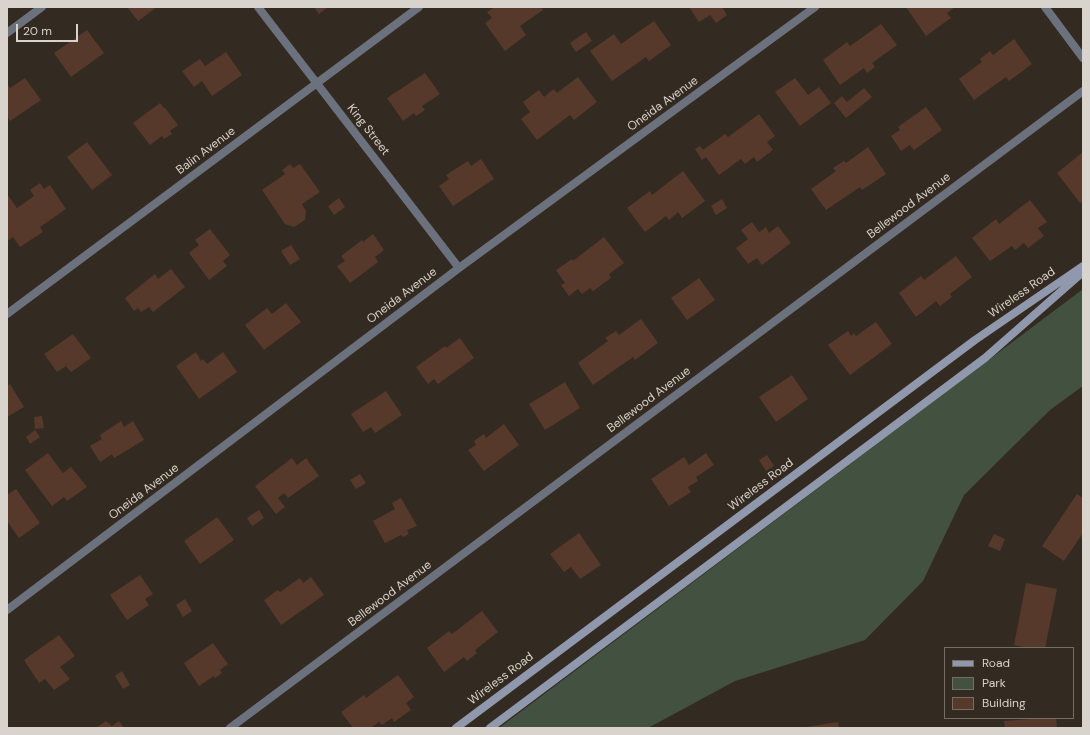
<!DOCTYPE html>
<style>
body{margin:0}
#map{position:relative;width:1090px;height:735px;overflow:hidden;background:#332b21;font-family:"DM Sans",sans-serif}
canvas{display:block}
.frame{position:absolute;inset:0;border:8px solid #d8d3cc;pointer-events:none}
.legend{position:absolute;left:944px;top:647px;width:130px;height:72px;box-sizing:border-box;background:#332b21;border:1px solid #756e65;margin:0;padding:5px 7px;list-style:none;font-size:12px;color:#d8d3cc}
.legend li{display:flex;align-items:center;gap:8px;height:20px}
.legend b{width:20px;border:1px solid #756e65}
.scale{position:absolute;left:16px;top:24px;width:62px;height:18px;box-sizing:border-box;border:2px solid #d8d3cc;border-top:0;padding-left:5px;font-size:12px;line-height:14px;white-space:nowrap;color:#d8d3cc;-webkit-text-stroke:3px #332b21;paint-order:stroke}
</style>
<div id="map">
<canvas width="1090" height="735"></canvas>
<div class="frame"></div>
<ul class="legend">
<li><b style="height:5px;background:#9098ad"></b>Road</li>
<li><b style="height:11px;background:#435140"></b>Park</li>
<li><b style="height:11px;background:#56392b"></b>Building</li>
</ul>
<div class="scale">20 m</div>
</div>
<script>
const ctx = document.querySelector('canvas').getContext('2d');
ctx.lineJoin = 'round';
function fillPath(path, color) {
  ctx.fillStyle = color;
  ctx.fill(path, 'evenodd');
}
function strokePath(path, color, width, dash) {
  ctx.strokeStyle = color;
  ctx.lineWidth = width;
  ctx.lineCap = dash ? 'butt' : 'round';
  ctx.setLineDash(dash || []);
  ctx.stroke(path);
}
function write(font, color, halo, rows, align = 'center') {
  ctx.font = font + ' "DM Sans",sans-serif';
  ctx.lineWidth = 3.5;
  ctx.setLineDash([]);
  ctx.textBaseline = 'middle';
  ctx.strokeStyle = halo;
  ctx.fillStyle = color;
  for (const [text, x, y, turn = 0] of rows) {
    ctx.save();
    ctx.translate(x, y);
    ctx.rotate((+turn || 0) * Math.PI / 180);
    ctx.textAlign = isNaN(turn) ? turn : align;
    if (halo) ctx.strokeText(text, 0, 0);
    ctx.fillText(text, 0, 0);
    ctx.restore();
  }
}
fillPath(new Path2D(`
 M1083,289V386L1050,410L964,495L923,581L865,640L735,681L648,728H499Z`), '#435140');
fillPath(new Path2D(`
 M127,7H157L138,21Z
 M314,7H328L319,14Z
 M495,7H503L504,8L506,7H541L543,10L520,26L526,35L505,51L485,23L492,18L487,12Z
 M689,7H722L727,15L716,23L710,15L699,22Z
 M906,7H955L947,13L951,18L926,36Z
 M654,21L671,45L649,61L646,57L612,81L590,51L614,34L621,44Z
 M881,24L897,45L872,63L875,67L867,73L864,68L840,85L823,60L847,42L850,46Z
 M87,30L104,53L71,77L54,53Z
 M586,32L592,41L576,52L570,43Z
 M1014,39L1032,64L1009,81L1006,77L974,100L959,79L982,62L980,59L990,51L993,55Z
 M226,52L242,75L212,96L202,81L194,87L182,71L200,59L205,66Z
 M425,73L440,94L422,106L425,110L416,116L414,113L403,121L387,98Z
 M578,77L597,102L574,120L570,115L537,140L521,119L530,112L523,102L539,90L544,97L554,89L557,93Z
 M25,78L41,100L10,121L7,116V84L10,88Z
 M795,78L808,95L819,87L831,103L800,126L775,92Z
 M864,88L872,97L846,118L834,103L842,96L847,102Z
 M160,103L164,108H165L178,125L170,131L172,134L164,139L162,136L150,145L133,123Z
 M926,107L942,130L914,150L910,145L901,151L891,136L900,130L898,127Z
 M759,114L775,136L767,142L773,150L757,162L754,157L745,164L741,159L719,175L706,157L702,160L695,149L700,146L703,150L725,134L728,137Z
 M87,142L112,175L92,190L67,157Z
 M868,147L886,174L862,190L860,187L826,210L811,189L836,171L833,168L844,161L846,163Z
 M1083,152V201L1080,203L1057,173Z
 M481,159L494,179L453,206L439,186L449,179L446,175L468,161L471,166Z
 M290,164L293,168L300,164L320,192L302,204L306,211L305,220L294,227L285,224L262,190L285,174L282,170Z
 M683,171L705,201L682,218L678,212L669,220L666,216L645,232L627,208L650,191L652,195Z
 M40,183L44,189L50,185L66,209L40,227L43,232L20,247L13,237L7,241V194L17,208L34,196L30,190Z
 M339,198L345,207L334,215L328,206Z
 M722,199L727,208L716,215L711,206Z
 M1030,200L1047,222L1038,228L1044,236L1028,248L1024,243L1015,250L1012,246L990,261L972,238L996,219L999,224Z
 M752,222L759,232L766,227L769,233L778,226L791,243L762,265L757,258L748,264L736,248L748,239L741,230Z
 M210,229L230,255L223,261L227,266L209,280L189,253L199,245L195,240Z
 M373,234L384,250L375,257L378,262L350,283L337,266L345,261L341,256L362,240L363,242Z
 M604,237L624,263L609,274L611,278L593,291L590,288L582,294L578,289L569,296L561,285L565,283L556,270L572,259L573,261Z
 M291,245L300,259L290,265L281,251Z
 M956,256L972,277L950,294L952,297L940,306L936,301L916,317L899,293L921,276L924,280Z
 M171,269L185,287L153,312L149,307L141,312L138,308L134,311L125,298L155,274L158,279Z
 M699,278L715,300L687,320L671,298Z
 M286,303L301,322L264,350L245,325L267,308L272,314Z
 M641,319L658,343L635,360L633,357L593,385L578,363L608,341L605,338L616,331L619,335Z
 M876,322L892,344L850,375L828,345L848,331L851,336L854,333L856,336Z
 M73,334L91,358L71,372L66,366L57,372L44,354Z
 M460,338L474,358L438,384L434,379L428,384L416,367L445,346L446,348Z
 M196,352L201,361L203,359L207,364L223,352L237,372L199,399L176,366Z
 M792,375L808,399L776,422L759,397Z
 M565,382L580,408L545,430L529,404Z
 M10,384L24,407L7,417V386Z
 M386,391L402,415L375,433L371,427L363,432L351,414Z
 M42,416L44,428L35,429L34,417Z
 M121,421L124,427L133,421L144,440L114,458L112,454L100,462L90,446L102,439L100,435Z
 M504,424L519,445L484,471L468,450L476,445L474,441L484,434L486,438Z
 M35,430L40,437L30,444L26,437Z
 M48,453L63,473L71,467L87,487L67,501L64,497L52,506L25,470Z
 M706,453L714,465L696,477L698,481L688,487L691,492L669,506L651,479L684,457L689,465Z
 M767,455L774,466L766,471L759,460Z
 M292,458L297,465L306,458L319,476L288,498L284,493L278,498L285,507L276,514L255,486Z
 M360,474L366,483L356,489L350,480Z
 M16,489L40,523L19,538L7,521V495Z
 M1077,494L1083,498V533L1064,561L1042,546Z
 M401,498L417,526L407,530L409,534L403,537L401,535L385,543L373,521L395,509L392,503Z
 M259,510L264,518L252,526L247,518Z
 M217,517L234,540L200,564L184,541Z
 M579,533L601,565L580,579L571,567L564,572L550,554Z
 M994,534L1005,539L1000,551L988,546Z
 M140,575L153,594L145,599L149,605L127,620L110,595Z
 M311,577L324,595L281,625L264,600L278,590L280,592L300,578L303,583Z
 M1026,583L1057,589L1045,648H1028L1014,645Z
 M185,599L192,611L183,617L176,605Z
 M482,611L498,632L475,650L477,653L467,661L464,657L444,672L427,648L449,631L452,634Z
 M59,635L75,656L60,667L70,679L54,690L45,679L39,683L24,660Z
 M213,643L228,664L220,670L222,673L215,678L214,676L199,686L184,663Z
 M122,671L130,685L123,689L115,676Z
 M398,675L414,697L406,703L411,710L394,722L392,718L382,725L379,722L371,728H353L341,712L364,695L366,698Z
 M1045,718H1056L1057,728H1005L1004,721Z
 M106,721L112,726L119,721L124,728H96Z
 M838,722L839,728H806V727Z`), '#56392b');
strokePath(new Path2D(`
 M258,7L459,268
 M1045,7L1083,58
 M7,33L42,7
 M7,314L419,7
 M7,610L459,268L815,7
 M230,728L1083,91`), '#6c717e', 8);
strokePath(new Path2D(`
 M456,728L975,340L1083,266
 M490,728L985,358L1083,272`), '#9098ad', 8);
write('12px', '#d8d3cc', '#332b21', [
 ["Oneida Avenue",663,104,-36],
 ["King Street",368,130,52],
 ["Balin Avenue",206,151,-37],
 ["Bellewood Avenue",909,206,-37],
 ["Wireless Road",1022,293,-35],
 ["Oneida Avenue",402,296,-37],
 ["Bellewood Avenue",649,400,-37],
 ["Wireless Road",761,485,-37],
 ["Oneida Avenue",144,492,-37],
 ["Bellewood Avenue",390,594,-37],
 ["Wireless Road",501,679,-37]
]);
</script>
